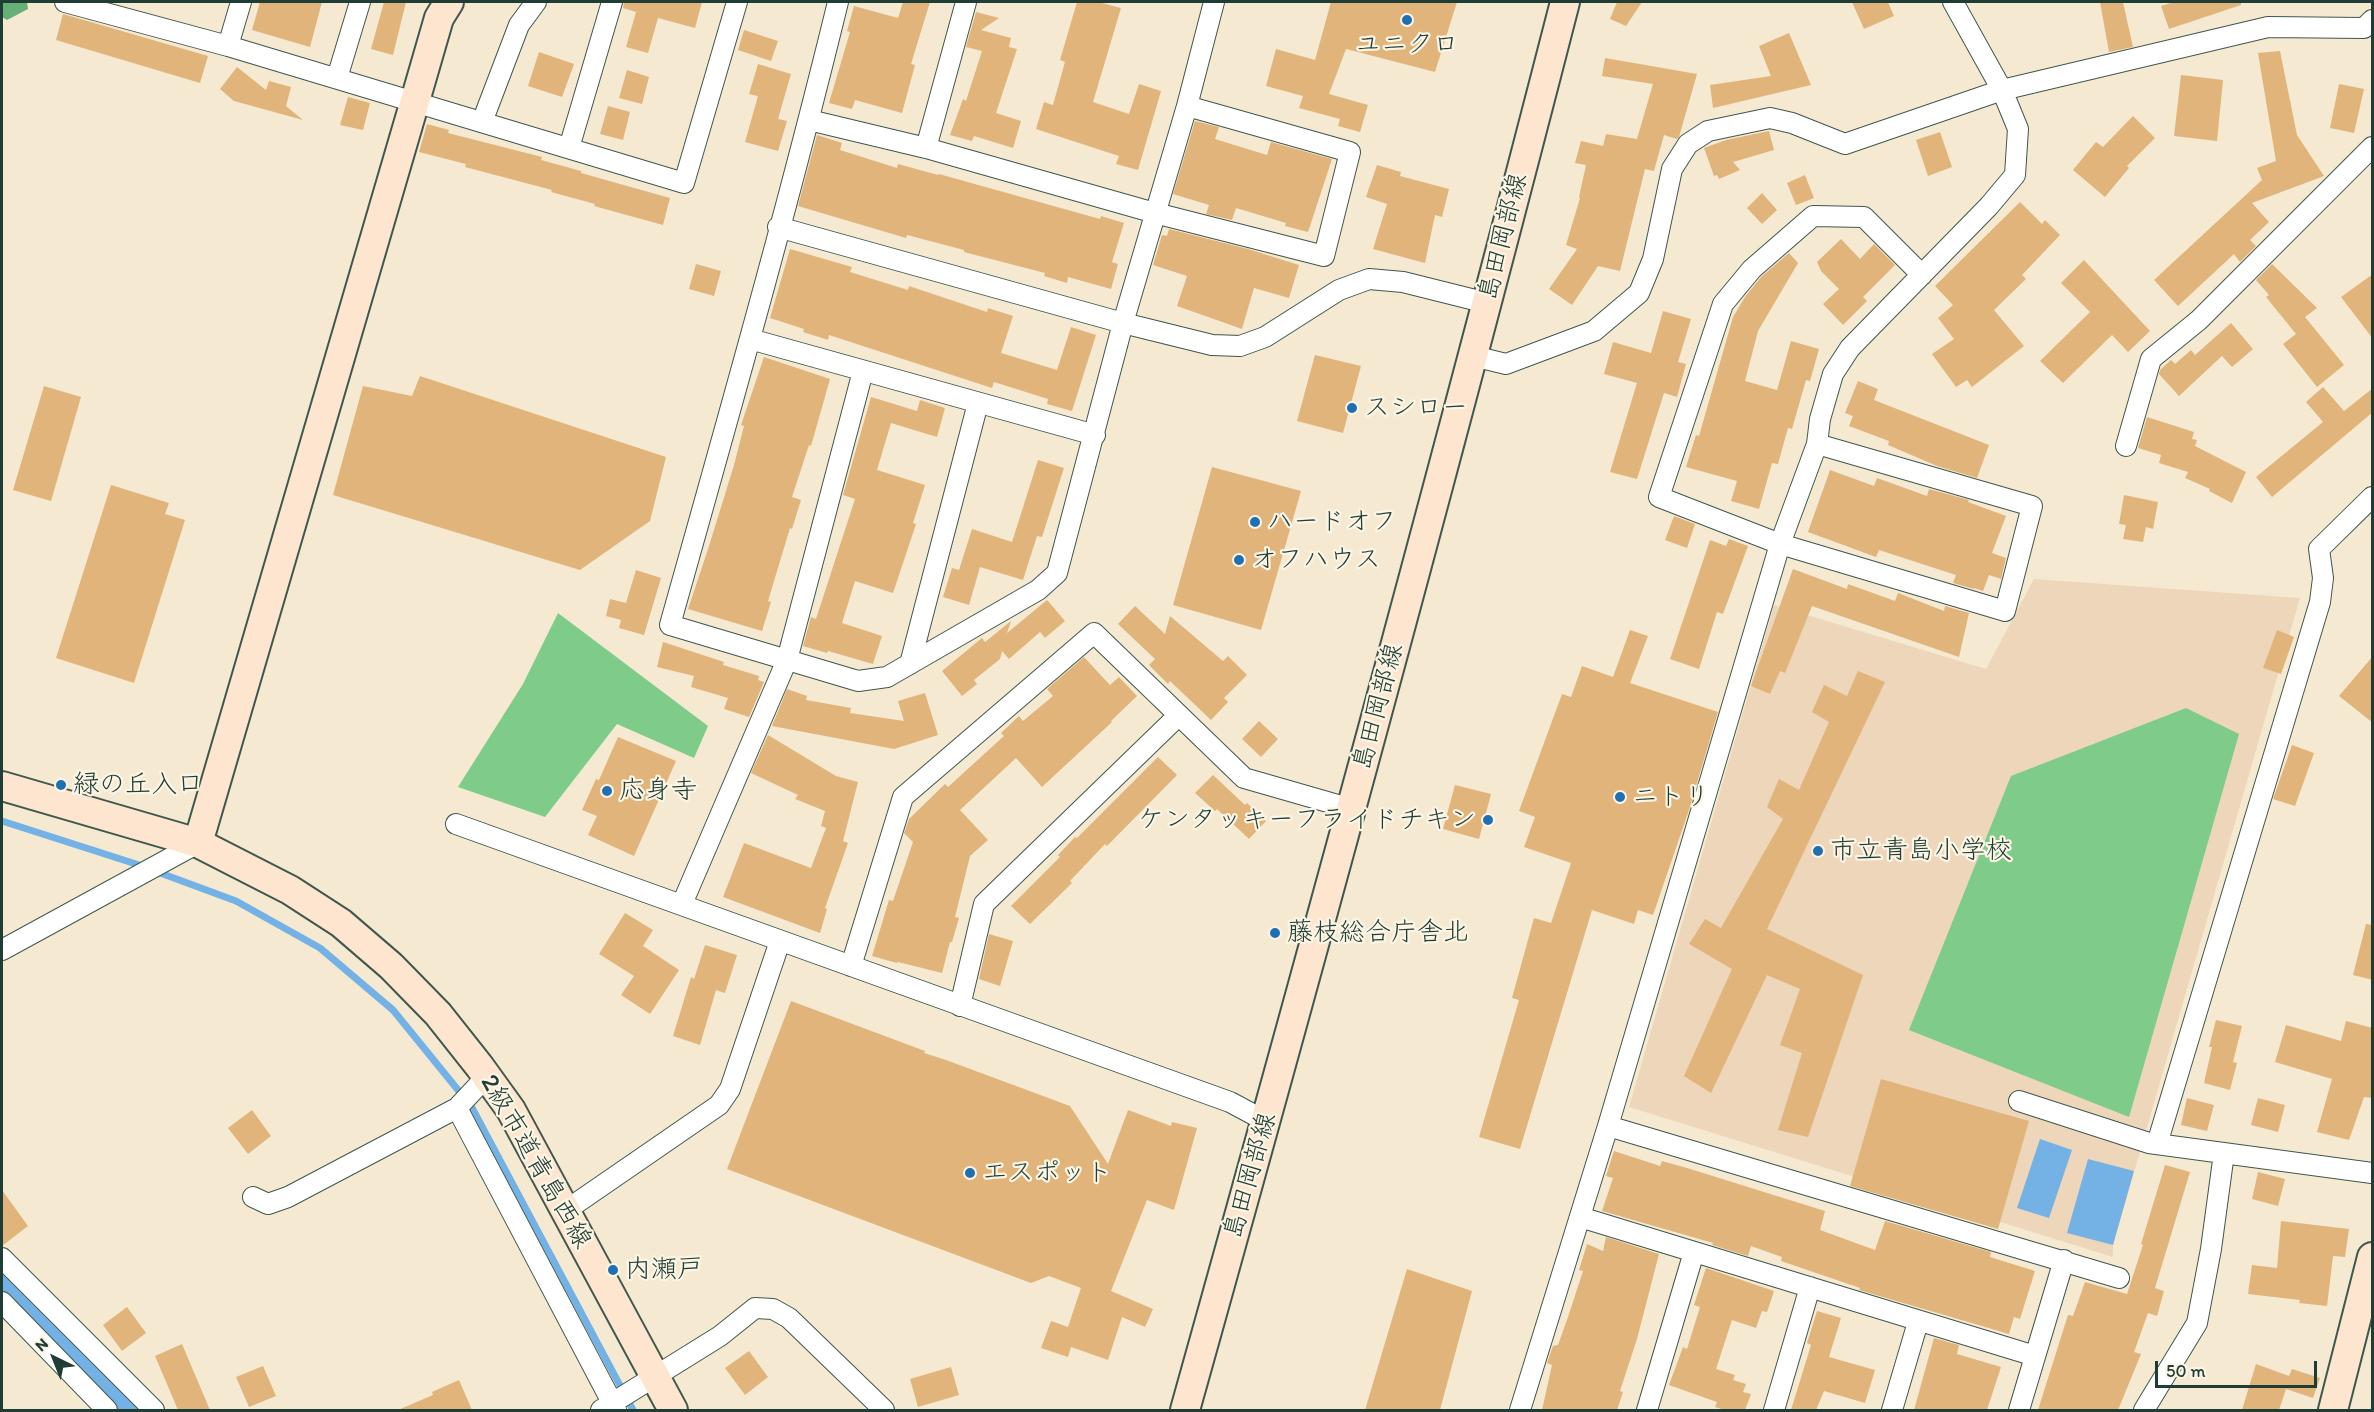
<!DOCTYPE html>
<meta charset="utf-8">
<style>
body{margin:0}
#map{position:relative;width:2374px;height:1412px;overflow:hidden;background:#f5ead1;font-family:Itim,sans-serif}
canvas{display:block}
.frame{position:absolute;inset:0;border:3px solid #1f3d34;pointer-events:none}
.north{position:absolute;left:24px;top:1328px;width:60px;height:60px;-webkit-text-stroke:4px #fcf5e5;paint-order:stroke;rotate:317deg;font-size:16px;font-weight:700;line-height:24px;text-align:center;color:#1f3d34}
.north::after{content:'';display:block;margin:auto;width:21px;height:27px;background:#1f3d34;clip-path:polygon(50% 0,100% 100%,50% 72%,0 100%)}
.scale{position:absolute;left:2155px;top:1361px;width:162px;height:27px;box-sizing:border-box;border:3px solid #1f3d34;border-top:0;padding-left:8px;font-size:18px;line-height:21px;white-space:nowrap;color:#1f3d34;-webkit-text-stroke:4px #fcf5e5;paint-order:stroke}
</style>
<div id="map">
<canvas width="2374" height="1412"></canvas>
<div class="frame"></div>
<div class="north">N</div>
<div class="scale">50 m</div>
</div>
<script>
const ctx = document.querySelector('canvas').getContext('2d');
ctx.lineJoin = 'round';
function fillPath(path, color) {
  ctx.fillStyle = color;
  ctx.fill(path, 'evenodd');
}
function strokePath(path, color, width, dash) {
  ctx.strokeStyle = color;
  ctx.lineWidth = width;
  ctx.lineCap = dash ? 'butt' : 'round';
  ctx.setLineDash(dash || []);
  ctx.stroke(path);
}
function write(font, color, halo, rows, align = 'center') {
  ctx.font = font + ' Itim,"Klee One",sans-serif';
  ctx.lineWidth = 4.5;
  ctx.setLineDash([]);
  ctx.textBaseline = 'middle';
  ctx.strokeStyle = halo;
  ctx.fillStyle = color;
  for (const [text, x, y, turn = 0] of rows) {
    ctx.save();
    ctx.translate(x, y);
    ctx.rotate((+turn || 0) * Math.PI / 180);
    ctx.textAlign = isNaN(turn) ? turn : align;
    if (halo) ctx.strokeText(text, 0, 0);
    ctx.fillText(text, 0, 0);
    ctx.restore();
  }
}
fillPath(new Path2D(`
 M2034,579L2300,598L2113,1245V1257L1629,1107L1774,605L1986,669Z`), '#eed6bb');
fillPath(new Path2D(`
 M558,613L708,726L694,758L617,724L545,817L458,787L523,684Z
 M2186,708L2239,734L2129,1117L1909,1030L2011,776Z`), '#7ecb8a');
fillPath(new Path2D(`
 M2,2H27L28,9L7,20L2,17Z`), '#66af76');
fillPath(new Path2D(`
 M2040,1139L2072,1150L2049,1218L2017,1208Z
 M2088,1159L2134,1171L2113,1245L2067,1233Z`), '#74b2e6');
strokePath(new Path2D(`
 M2,821L136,864L236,901L320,948L393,1010L471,1106L633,1410`), '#74b2e6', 7);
strokePath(new Path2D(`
 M2,1284L131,1410`), '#74b2e6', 39);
fillPath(new Path2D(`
 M260,2H322L310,47L252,30Z
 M384,2H406L393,55L371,49Z
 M624,2H702L695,28L658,18L648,53L626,47L636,12L623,8Z
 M903,2H930L911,64L915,65L902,113L855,100L852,109L829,103L850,32L847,31L854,6L898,18Z
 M1077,2H1098L1121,8L1093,102L1129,114L1139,84L1161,91L1138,170L1116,164L1119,156L1036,129L1044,102L1053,105L1065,62L1060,60Z
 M1331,2H1457L1435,72L1346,49L1329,94L1368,105L1360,132L1338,126L1340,119L1299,108L1303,96L1266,86L1276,49L1315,60Z
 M1617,2H1642L1626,26L1610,19Z
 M1852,2H1888L1894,16L1864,29Z
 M2100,2H2123L2133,47L2109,52Z
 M2174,2H2241V5L2169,29L2161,6Z
 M976,12L999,18L981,30L1011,38L1009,47L1017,49L996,113L1021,121L1013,148L974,136L972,141L950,135L963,99L966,101L982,51L966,47Z
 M63,14L208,56L200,83L56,40Z
 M744,30L778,41L771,61L738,50Z
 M1789,33L1811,85L1713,108L1710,85L1771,76L1759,46Z
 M2280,51L2297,135L2324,176L2252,203L2269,222L2250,240L2256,246L2240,262L2234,254L2178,306L2154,280L2262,180L2257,168L2276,161L2258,53Z
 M539,52L574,64L562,97L528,86Z
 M1605,58L1697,74L1679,137L1677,139L1664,135L1654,171L1645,169L1620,271L1598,266L1572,305L1549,289L1577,249L1566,245L1580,198L1579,197L1586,165L1575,163L1581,141L1603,146L1606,134L1637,139L1653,84L1602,76Z
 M758,64L791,74L778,119L787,121L778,151L745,142L758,96L749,94Z
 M237,67L266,90L269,81L291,87L286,106L303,120L234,101L220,89Z
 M627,70L649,77L642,104L619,98Z
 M2181,75L2223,80L2217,141L2174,136Z
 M2339,84L2364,89L2354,133L2330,128Z
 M348,97L370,103L363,130L340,125Z
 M608,106L630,112L623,140L600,134Z
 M2133,116L2155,138L2127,166L2129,168L2105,197L2073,170L2096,142L2103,147Z
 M1195,121L1219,127L1215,139L1267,155L1271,142L1332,159L1308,232L1285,226L1286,223L1236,208L1232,220L1206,214L1209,205L1173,194Z
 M427,124L449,130L448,133L542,157L541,160L581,171V173L670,198L663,225L594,206L595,204L551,192L552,190L465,167L466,164L419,152Z
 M1769,131L1774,150L1733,162L1740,170L1719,179L1717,175L1714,176L1704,148L1726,140Z
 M1940,132L1952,167L1928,176L1916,140Z
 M817,135L842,143L840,150L897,168L898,164L938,175L939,174L1100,219L1101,216L1124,223L1112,262L1118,264L1111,289L1068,277L1067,283L1044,276L1045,273L964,252V250L907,235L906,238L798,206Z
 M1377,165L1401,172L1400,176L1449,189L1442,217L1435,215L1425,263L1373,249L1387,204L1366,197Z
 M1805,175L1814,198L1796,205L1787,183Z
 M1762,193L1777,210L1762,224L1747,208Z
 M2020,202L2042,224L2045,220L2060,235L2022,275L2026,279L1994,310L2024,346L1972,387L1967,380L1956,387L1932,354L1954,339L1938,318L1953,305L1935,286Z
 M1169,229L1248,249L1299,265L1289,298L1254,288L1242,329L1177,306L1187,276L1153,265L1162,235L1167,236Z
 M1841,239L1860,259L1874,244L1895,265L1863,297L1867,301L1843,325L1823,304L1839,289L1821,271L1817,262Z
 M790,249L852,267L850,272L908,290L909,286L987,312L988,308L1013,316L1001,353L1057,370L1071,327L1096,335L1072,411L1047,404L1048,399L994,382L992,388L829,335L828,340L803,332L804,329L770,318Z
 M1789,253L1798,263L1758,331L1745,381L1777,390L1791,341L1819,349L1810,381L1806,380L1792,429L1788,428L1778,464L1772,463L1759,509L1731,501L1737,481L1686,467L1696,435L1699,436L1733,317L1745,297L1761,277Z
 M2084,260L2150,331L2128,352L2112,335L2063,383L2040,361L2090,312L2061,283Z
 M696,264L721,271L714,296L689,289Z
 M2272,264L2317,308L2305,317L2344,365L2317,387L2283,344L2296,334L2266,297L2269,295L2256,280Z
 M2373,274V339L2341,297Z
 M1663,311L1691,319L1678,362L1686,364L1677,397L1664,393L1637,479L1610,472L1637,383L1604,374L1613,342L1651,353Z
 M2231,323L2253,349L2232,367L2222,356L2179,396L2159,374L2160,370L2171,360L2175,364L2191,350L2195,355Z
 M1315,355L1361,366L1343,433L1297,421Z
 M764,357L830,379L811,446L809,445L792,497L801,500L792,529L790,528L768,601L771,602L762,631L688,609L709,546L734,465L744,426L741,425Z
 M420,376L666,457L650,521L580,570L333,495L363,386L412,396Z
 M1858,381L1878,389L1874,400L1989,445L1977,478L1937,466L1888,445L1889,441L1849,426L1853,416L1845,413Z
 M44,386L81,397L51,501L13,490Z
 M2323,387L2344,411L2373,388V412L2272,497L2256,477L2323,422L2306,402Z
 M871,397L917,411L920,400L945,408L937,437L891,423L877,470L925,485L913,523L916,524L893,593L855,581L842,623L882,636L873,664L828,651L827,653L803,646L811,617L816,619L855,499L843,495Z
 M2147,417L2194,432L2192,439L2197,440L2195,446L2246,472L2232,503L2209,491L2210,489L2185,478L2188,472L2159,463L2161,455L2138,448Z
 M1038,460L1064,468L1042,537L1037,536L1023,580L980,567L969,605L943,597L952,568L959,570L972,529L1012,542Z
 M1212,467L1301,491L1261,630L1173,605Z
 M1830,470L1874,486L1877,478L1927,496L1929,489L1969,500L1968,502L2006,516L1992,553L2006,558L2001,579L1989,575L1983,591L1974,588V589L1953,583L1956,575L1879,550L1876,557L1808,532Z
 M111,485L169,503L165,514L185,520L134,683L56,658Z
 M2124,495L2158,502L2153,529L2146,527L2143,542L2123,539L2126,525L2119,524Z
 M1674,516L1695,524L1687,548L1665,540Z
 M1729,539L1748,546L1723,614L1717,612L1699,669L1670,659L1710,540L1726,546Z
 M1793,569L1847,589L1848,584L1895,601L1898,593L1944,611L1945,606L1969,613L1959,657L1812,606L1785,673L1780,671L1770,694L1751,686Z
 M636,570L661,578L644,635L619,628L621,620L606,616L610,599L626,603Z
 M1047,600L1065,621L1045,638L1040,632L1009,659L1002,651L1000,659L974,680L977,684L962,696L942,671L982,638L985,642L1011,621L1007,633Z
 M1135,606L1165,634L1170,616L1223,661L1228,656L1247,675L1224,698L1228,702L1211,720L1170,681L1168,684L1149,665L1155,659L1118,624Z
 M1630,630L1648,636L1630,683L1718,712L1689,810L1653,915L1638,910L1634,924L1592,910L1520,1149L1479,1137L1519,1000L1512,998L1534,918L1551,923L1571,863L1524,847L1535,817L1519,811L1562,694L1571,697L1582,666L1613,677Z
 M2277,630L2294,637L2281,674L2263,668Z
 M663,642L724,662L723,665L759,676L758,680L764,682L749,717L724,709L728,698L691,687L694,676L657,667Z
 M2373,656V723L2339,696Z
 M1084,657L1110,685L1119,677L1137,696L1111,721L1112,722L1042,787L1016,758L960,810L988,840L970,856L955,917L959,918L952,942H950L942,973L898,962L897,963L872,956L889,900L893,901L913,842L904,833L909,819L945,784L948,787L1004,736L1001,733L1019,716L1023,721L1053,696L1047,689Z
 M1858,671L1885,682L1767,929L1863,975L1808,1137L1778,1130L1802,1053L1780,1045L1800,989L1767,975L1711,1093L1684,1076L1732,969L1689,944L1705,919L1721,928L1783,819L1767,807L1779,779L1799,790L1829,722L1812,712L1824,685L1847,696Z
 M787,689L807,696L806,700L851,708L850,713L904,721L898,701L925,693L938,735L894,749L772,726Z
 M1259,721L1278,739L1261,757L1242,739Z
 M768,735L836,776L858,782L843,841L848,843L825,908L827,909L820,933L723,897L744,843L811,868L826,828L821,826L825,811L795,799L798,795L751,773Z
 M618,737L676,761L634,856L588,835L597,816L582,810L596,779L599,780Z
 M2292,745L2314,753L2295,806L2273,799Z
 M1158,757L1177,775L1107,846L1105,844L1070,881L1072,883L1030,924L1011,906L1060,857L1058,855L1075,837L1077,838Z
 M1213,775L1245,805L1247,803L1266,821L1249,839L1217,809L1215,811L1195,793Z
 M1455,785L1491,794L1479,839L1443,829Z
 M625,913L653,930L643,946L679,970L650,1014L621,995L634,976L599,954Z
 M2366,924L2373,925V980L2353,975Z
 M989,934L1013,941L1000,986L979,979Z
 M705,945L737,955L725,993L716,990L700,1045L673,1036L691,977L694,979Z
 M791,1001L925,1051L924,1053L946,1060L1070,1106L1108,1164L1128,1110L1171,1126L1172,1122L1197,1128L1174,1210L1147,1200L1111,1291L1153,1309L1145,1327L1122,1317L1108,1360L1071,1347L1068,1357L1041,1348L1051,1321L1068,1327L1081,1288L1049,1276L1031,1283L727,1169Z
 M2216,1020L2242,1026L2233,1062L2237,1063L2230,1090L2204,1083L2212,1047H2209Z
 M2346,1021L2373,1028V1098L2364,1097L2349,1140L2317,1132L2332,1079L2275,1062L2286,1025L2341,1041Z
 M1881,1079L2029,1121L1998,1229L1850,1186Z
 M2187,1098L2214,1105L2207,1131L2181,1125Z
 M2258,1098L2285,1105L2278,1132L2251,1125Z
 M252,1110L271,1136L248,1154L228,1128Z
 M1614,1151L1660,1166L1662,1161L1687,1168L1825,1211L1820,1230L1875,1250L1885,1221L1991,1252L1990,1257L2035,1271L2020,1319L2014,1317L2009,1334L1859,1290L1860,1288L1781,1261L1782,1257L1751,1246L1748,1256L1712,1245L1713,1243L1602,1211L1613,1178L1606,1176Z
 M2165,1165L2190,1172L2155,1288L2164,1291L2157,1316L2148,1313L2134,1352L2141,1354L2118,1410H2038L2068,1315L2073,1316L2085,1282L2127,1294L2143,1245L2141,1244Z
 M2258,1172L2285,1179L2278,1206L2252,1199Z
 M2,1190L28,1226L2,1246Z
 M2281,1221L2349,1229L2345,1257L2333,1256L2327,1306L2299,1303L2300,1300L2248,1294L2252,1265L2277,1268Z
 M1606,1237L1659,1254L1637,1339L1620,1391L1623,1392L1617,1410H1542L1552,1365L1547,1363L1553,1346L1558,1345L1568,1317L1583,1271L1579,1270L1587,1244L1603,1251Z
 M1706,1268L1774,1291L1767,1312L1762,1311L1756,1328L1732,1320L1716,1369L1735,1375L1733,1380L1746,1384L1743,1392L1751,1394L1745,1410H1725L1715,1407L1717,1402L1669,1385L1683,1347L1687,1349L1700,1307L1694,1305Z
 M1407,1269L1472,1291L1440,1410H1365Z
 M127,1307L146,1333L122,1351L103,1325Z
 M1817,1311L1841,1318L1829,1357L1875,1370L1865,1403L1824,1391L1816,1410H1791L1811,1345L1807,1343Z
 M1934,1338L1959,1345L1957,1354L2001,1367L1987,1410H1914Z
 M182,1344L210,1410H178L155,1356Z
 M749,1351L768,1377L745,1395L725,1368Z
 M2256,1364L2289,1376L2292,1369L2320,1378L2313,1398L2286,1389L2279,1410H2242Z
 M263,1366L276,1396L249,1407L236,1377Z
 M951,1367L959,1395L918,1407L910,1379Z
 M459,1380L472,1410H398L433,1395L432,1392Z`), '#e0b47b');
const street = new Path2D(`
 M65,2L228,46L684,183L737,2
 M228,46L241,2
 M337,78L360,2
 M1187,106L1214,2
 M809,120L926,148L1155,213L1324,256L1350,152L1187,106L1123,323L1057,573L1038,590L887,677L858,681L670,625C728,418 787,211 838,2
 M482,122L519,25L536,2
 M569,148L612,2
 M926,148L966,2
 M778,227L1123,323L1212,345L1240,346L1265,337L1339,290L1369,279L1403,282L1487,303
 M750,339L1095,435
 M1473,356L1506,364L1594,331L1639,293L1653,259L1672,169L1688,144L1708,131L1770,118L1792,123L1845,144L2002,90L2268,27L2364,28L2372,20
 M1817,444L2032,506L2005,611L1780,544L1659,497L1723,304L1752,269L1813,216L1864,217L1922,275
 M2126,446L2151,359L2199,320L2372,147
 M910,664L978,403
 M456,824L1230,1102L1258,1117L1267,1119
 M682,904L787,660L863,371
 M2,950L198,843
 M851,966L903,797L1094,633L1244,778L1352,809
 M960,1006L984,904L1179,715
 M2019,1101L2149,1143L2372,1173
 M457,1108L616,1410
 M1608,1126L2119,1278
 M2157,1144L2320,602L2323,578L2319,549L2372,497
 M253,1197L268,1204L288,1197L457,1108L487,1076
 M565,1211L719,1105L730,1089L780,941
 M1580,1217L2035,1356
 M2,1258L154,1410
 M2,1302L107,1410
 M601,1410L720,1336L755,1308L773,1309L789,1318L884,1410
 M1520,1410L1608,1126L1780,544L1817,444L1820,419L1833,374L1850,348L1989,206L2015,175L2018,129L2002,90L1953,2
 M1647,1410L1694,1252
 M1774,1410L1810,1287
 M1892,1410L1918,1322
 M2019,1410L2064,1260
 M2144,1410L2197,1323L2211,1249L2224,1153`);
const secondary = new Path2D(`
 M2,786L198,843L290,890L341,923L391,966L438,1014L480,1067L511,1110L673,1410
 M198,843L415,101L439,18L449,2
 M1185,1410C1316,942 1444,473 1565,2
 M2333,1410L2372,1257`);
strokePath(street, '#3f574c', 22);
strokePath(secondary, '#3f574c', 32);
strokePath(street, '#fff', 20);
strokePath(secondary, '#fde5d0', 28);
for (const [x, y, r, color] of [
 [1407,20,6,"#1f6fb2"],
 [1352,408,6,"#1f6fb2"],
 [1255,522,6,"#1f6fb2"],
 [1239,560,6,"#1f6fb2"],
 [61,785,6,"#1f6fb2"],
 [607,791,6,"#1f6fb2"],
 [1620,797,6,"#1f6fb2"],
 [1488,820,6,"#1f6fb2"],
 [1818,851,6,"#1f6fb2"],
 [1275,933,6,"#1f6fb2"],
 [970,1173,6,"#1f6fb2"],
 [613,1270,6,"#1f6fb2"]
]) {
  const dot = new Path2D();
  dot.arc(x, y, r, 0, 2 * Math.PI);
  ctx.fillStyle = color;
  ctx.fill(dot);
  strokePath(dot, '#fcf5e5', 2);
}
write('26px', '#1f3d34', '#fcf5e5', [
 ["ユニクロ",1407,45,"center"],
 ["スシロー",1364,408],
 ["ハードオフ",1267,522],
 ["オフハウス",1251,560],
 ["緑の丘入口",73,785],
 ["応身寺",619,791],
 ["ニトリ",1632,797],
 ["ケンタッキーフライドチキン",1476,820,"right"],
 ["市立青島小学校",1830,851],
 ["藤枝総合庁舎北",1287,933],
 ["エスポット",982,1173],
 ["内瀬戸",625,1270]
], 'left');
write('26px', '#1f3d34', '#fcf5e5', [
 ["島田岡部線",1504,237,-76],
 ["島田岡部線",1379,707,-75],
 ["2級市道青島西線",535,1162,60],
 ["島田岡部線",1251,1176,-74]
]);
</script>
